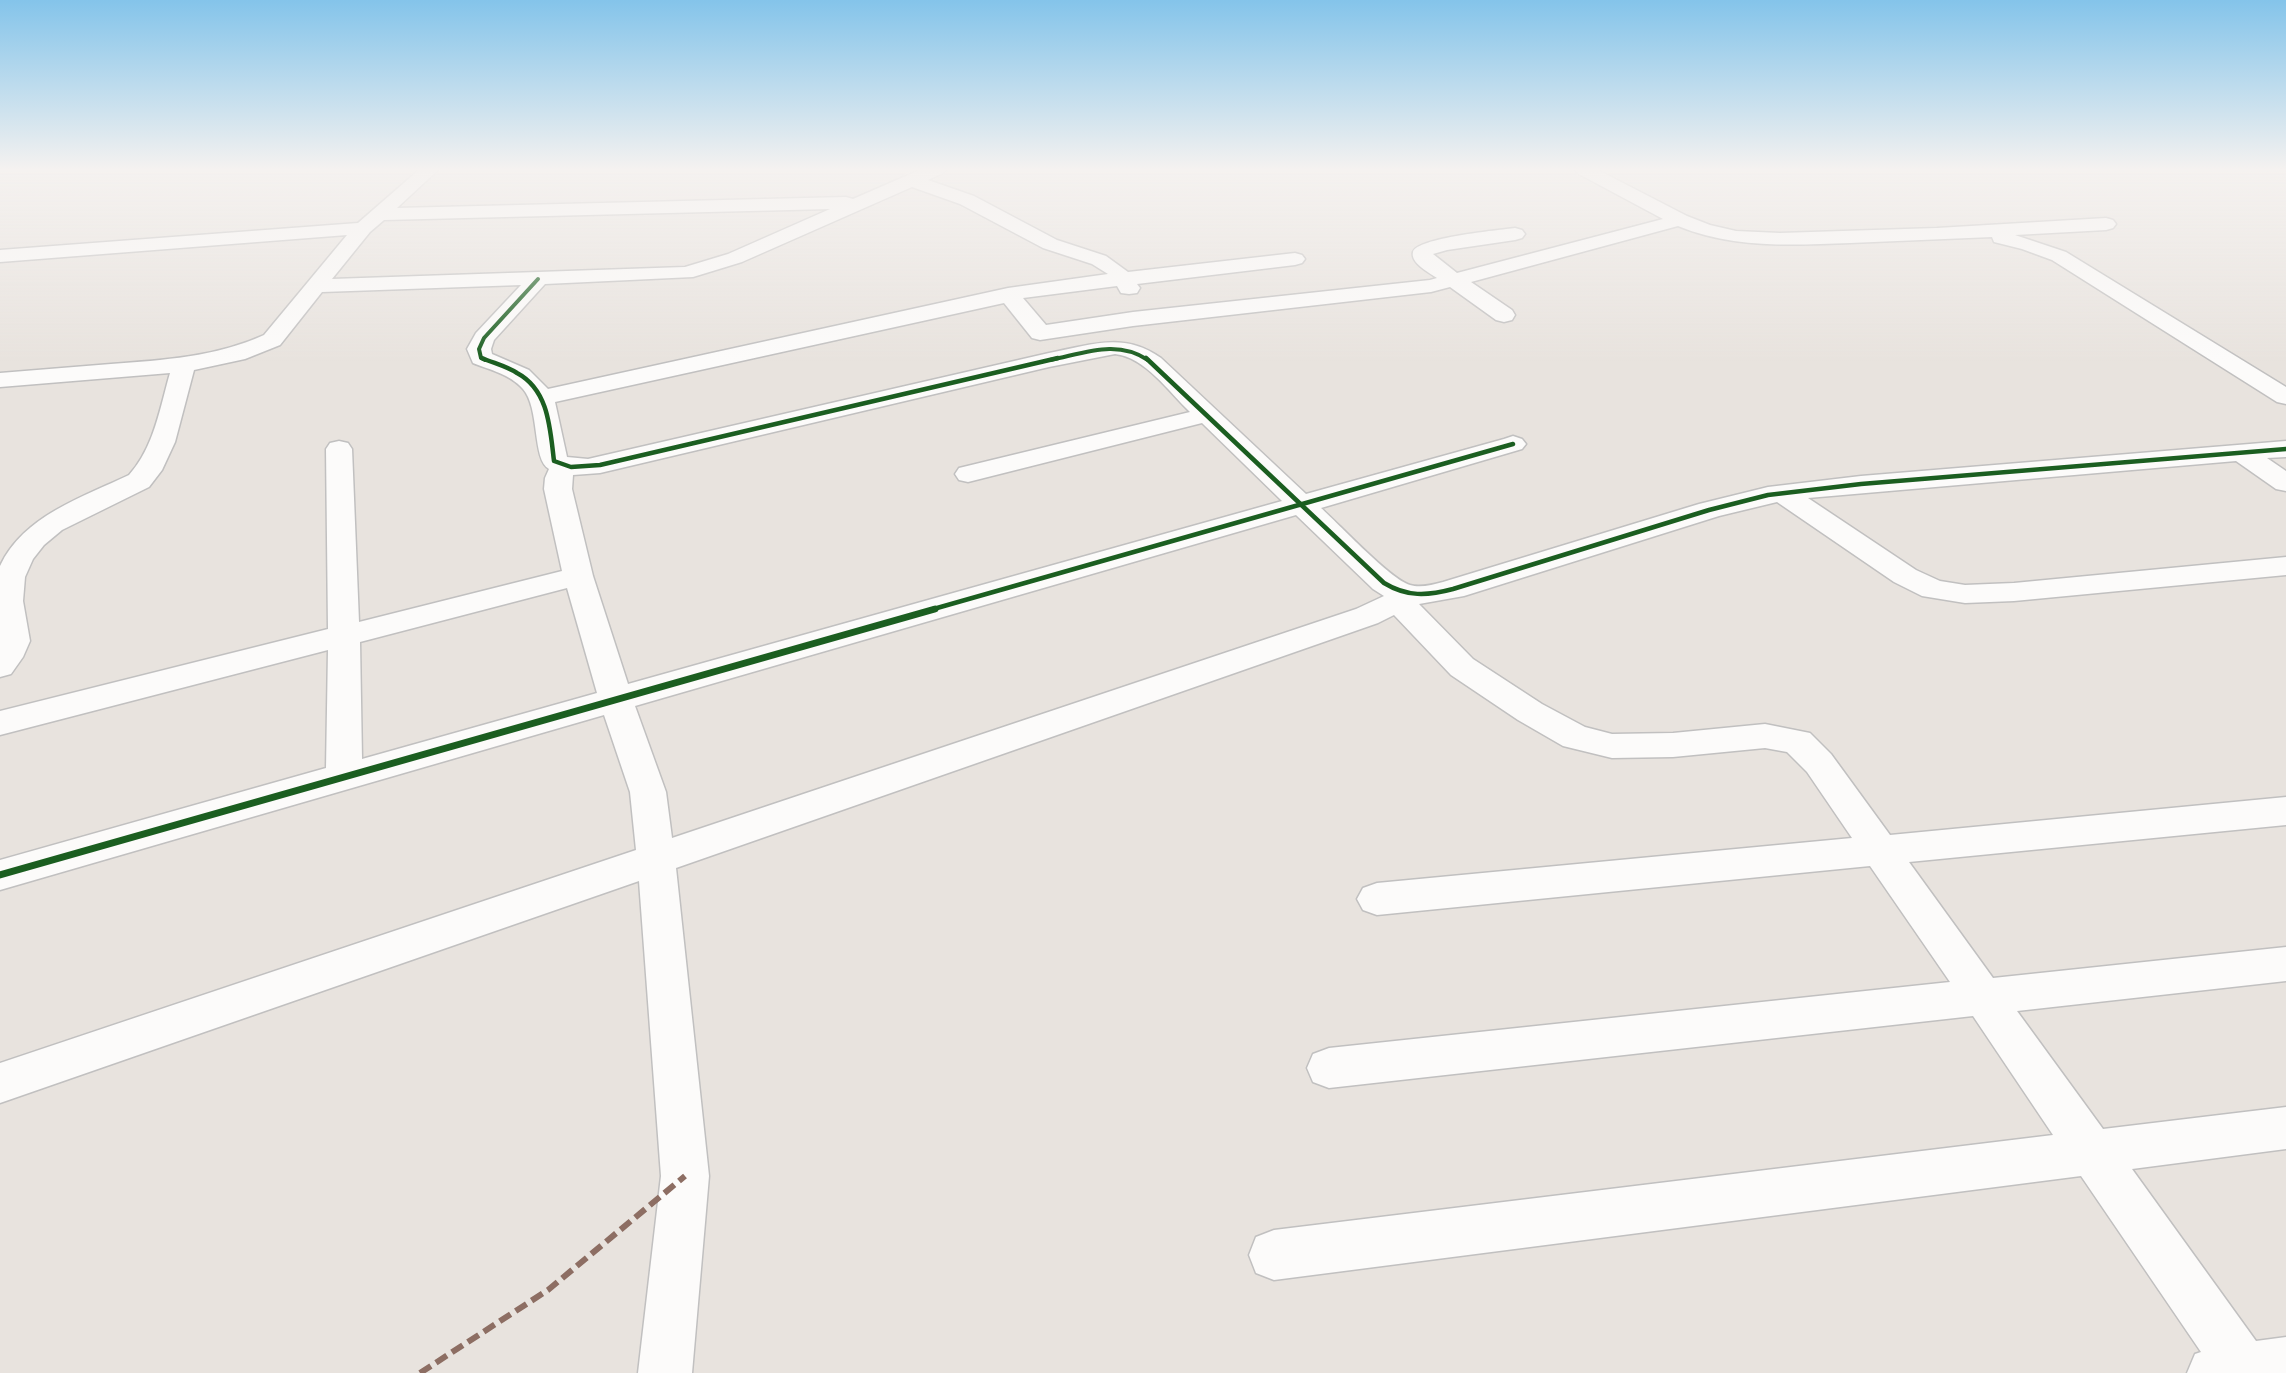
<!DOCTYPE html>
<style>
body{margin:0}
canvas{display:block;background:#e8e3de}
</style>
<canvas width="2286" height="1373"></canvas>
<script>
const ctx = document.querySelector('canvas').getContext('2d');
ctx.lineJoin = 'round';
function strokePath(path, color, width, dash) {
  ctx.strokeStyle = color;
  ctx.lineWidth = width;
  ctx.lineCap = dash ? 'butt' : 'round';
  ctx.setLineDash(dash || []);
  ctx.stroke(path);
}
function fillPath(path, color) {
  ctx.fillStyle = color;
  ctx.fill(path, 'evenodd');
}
const minor = new Path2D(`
 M420,169H439L397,208L846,197L853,199L922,169H946L943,173L928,180L974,196L1057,240L1106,256L1128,272L1295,253L1302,255L1305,259L1302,263L1295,265L1137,284L1140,288L1137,293L1129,294L1121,293L1117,286L1023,298L1046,325L1133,312L1430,280L1437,278C1430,273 1410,263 1413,252C1416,238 1499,230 1515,228L1522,230L1525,234L1522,238L1515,240L1447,250L1433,254L1457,273L1663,219L1577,173L1574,169H1596L1687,216L1710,225L1736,231L1780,233L1937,228L2106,218L2113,220L2116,224L2113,228L2106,230L2015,235L2066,252L2286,387V404L2277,402L2052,260L2022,249L1994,242L1992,237C1945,239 1897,241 1850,243C1792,245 1734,249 1678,226L1471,282L1512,310L1515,315L1512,320L1504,322L1496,320L1450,287L1431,292L1133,326L1040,340L1032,338L1004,303L555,402L567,457L588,459L1049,353C1091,345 1123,331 1161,358L1306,494L1504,439L1513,436L1522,439L1526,444L1522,449L1321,508C1339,524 1390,579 1410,585C1420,588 1432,585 1443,582L1699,504L1768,487L1861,476L2286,441V457L2267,458L2286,471V491L2276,489L2236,461L1808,498L1916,570L1940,581L1965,585L2014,583L2286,557V575L2014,601L1965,603L1922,596L1894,582L1777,502L1719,516L1464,596L1419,604L1473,659L1542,704L1585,727L1612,734L1673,733L1765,724L1810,733L1831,754L1890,835L2286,797V825L1909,862L1993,978L2286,947V981L2017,1011L2103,1129L2286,1107V1149L2132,1169L2256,1341L2286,1337V1373H2187L2195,1354L2201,1352L2081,1176L1274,1280L1256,1273L1249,1255L1256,1237L1274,1230L2053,1135L1973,1016L1329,1088L1313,1082L1307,1068L1313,1054L1329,1048L1950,982L1870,866L1377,915L1363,910L1357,899L1363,888L1377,883L1852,838L1807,772L1787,752L1765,748L1673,757L1612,758L1563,746L1518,720L1451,675L1394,615L1378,623L676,868L709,1176L692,1373H638L661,1176L639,881L0,1103V1063L636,850L630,792L604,715L0,890V860L326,768L328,650L0,735V711L328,629L326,449L330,443L339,441L348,443L352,449L359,622L562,571L544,489L545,478L549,469C532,460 540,408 523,389C510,374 490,370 473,363L467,349L476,333L521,285L322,292L280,345L245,359L194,370L175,442L162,470L149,487L62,530L44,545L33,559L25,577L23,601L30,641L23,657L11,674L0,677V566C23,516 83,497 129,475C154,447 160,408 170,373L0,387V373C37,370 74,367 111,364C164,360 215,357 264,335L347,235L0,262V250L358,223ZM912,187L960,204L1043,248L1092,264L1108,274L1008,288L548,389L529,370L492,354L491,349L494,340L545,284L693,277L742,262ZM830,209L728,254L685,267L332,279L370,232L384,220ZM1115,354C1145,357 1169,392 1190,412L959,468L955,474L959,480L968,482L1202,423L1282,501L628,684L593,576L572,489L573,475L600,473L1049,367ZM1296,515L1373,589L1384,596L1356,609L672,838L666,792L635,706ZM567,588L597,693L362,759L360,642Z`);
strokePath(minor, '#c1c0c0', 3);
fillPath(minor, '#fcfbfa');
strokePath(new Path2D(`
 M420,1373L548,1290L685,1176`), '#8d6e63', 6, [13, 6]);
strokePath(new Path2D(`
 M485,360L481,358L479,349L484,338L538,279
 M1050,360C1085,353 1117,339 1148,360`), '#1b5e20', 4);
strokePath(new Path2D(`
 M482,358C493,363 506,366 517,373C549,390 550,429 554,461L571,467L600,465L1058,358
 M1146,358L1384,583C1407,597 1427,596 1453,589L1709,510L1768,495L1861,484L2286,449
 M930,610L1513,444`), '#1b5e20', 4.5);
strokePath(new Path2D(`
 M0,875L935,609`), '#1b5e20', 7);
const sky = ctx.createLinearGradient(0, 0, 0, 361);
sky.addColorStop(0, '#84c4ea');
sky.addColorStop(0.47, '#f5f2f0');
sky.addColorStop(1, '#f5f2f000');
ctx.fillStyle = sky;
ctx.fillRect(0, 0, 2286, 361);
</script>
